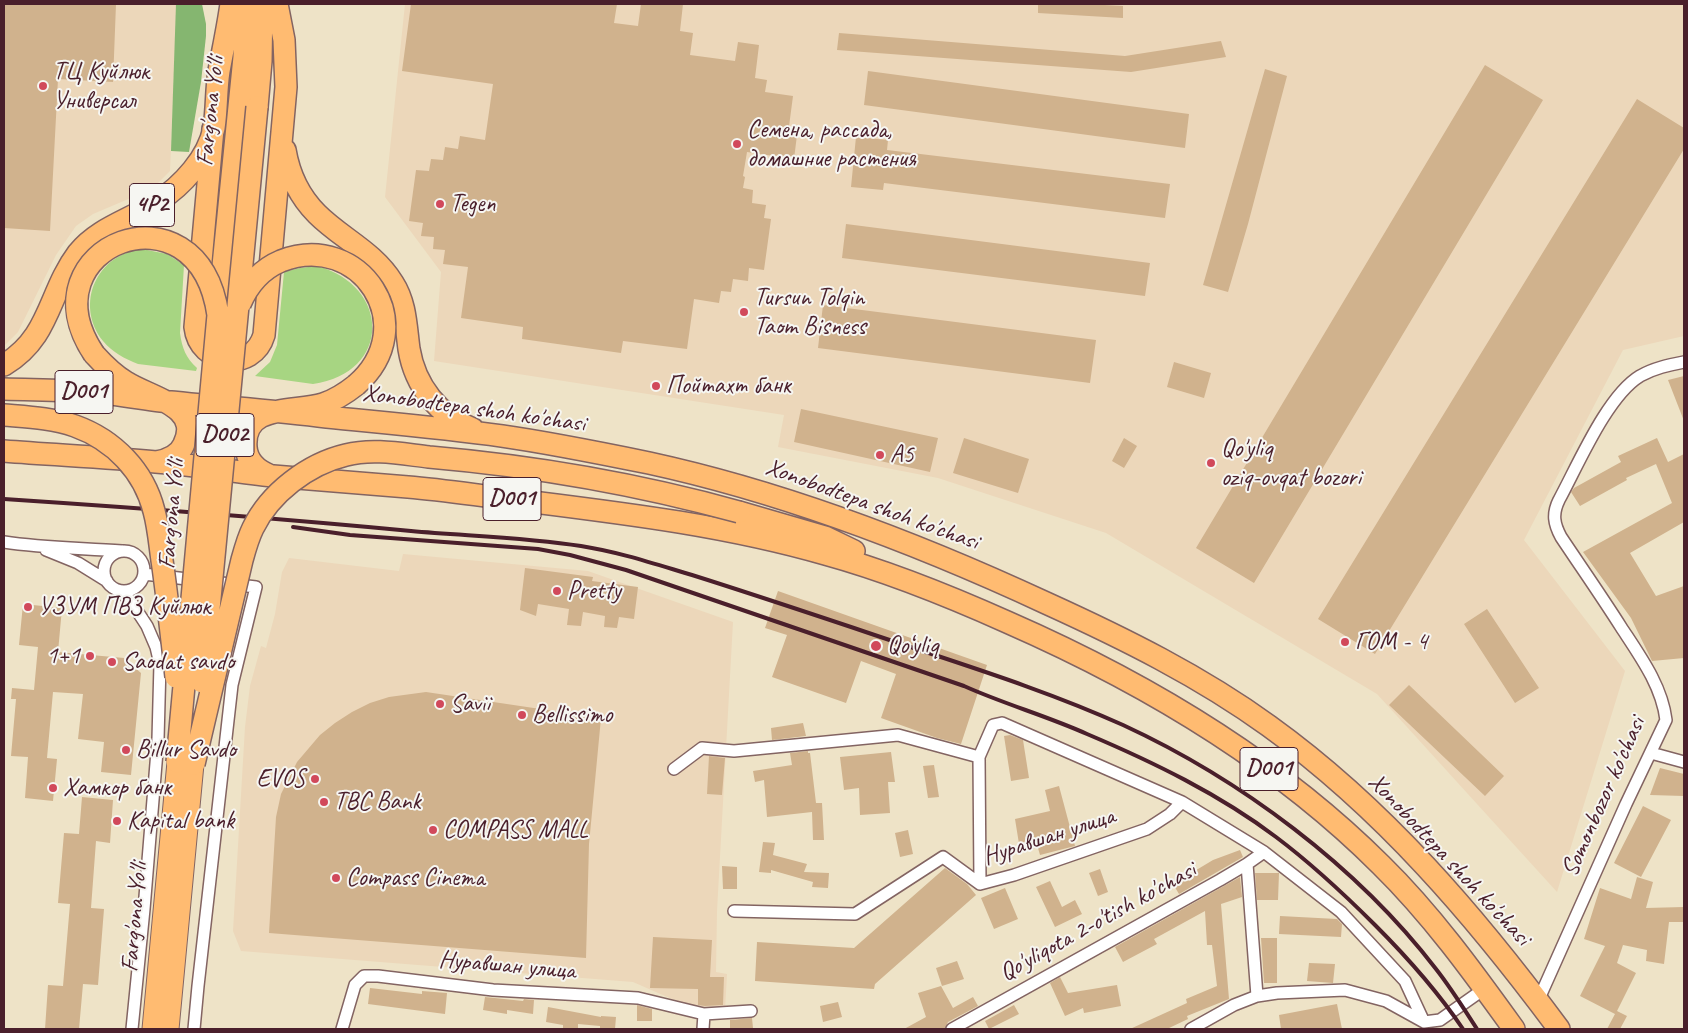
<!DOCTYPE html>
<meta charset="utf-8">
<style>
body{margin:0}
#map{position:relative;width:1688px;height:1033px;overflow:hidden;background:#eee3c7;font-family:Caveat,sans-serif}
canvas{display:block}
.frame{position:absolute;inset:0;border:5px solid #4a1f2b;pointer-events:none}
</style>
<div id="map">
<canvas width="1688" height="1033"></canvas>
<div class="frame"></div>
</div>
<script>
const ctx = document.querySelector('canvas').getContext('2d');
ctx.lineJoin = 'round';
function fillPath(path, color) {
  ctx.fillStyle = color;
  ctx.fill(path, 'evenodd');
}
function strokePath(path, color, width, dash) {
  ctx.strokeStyle = color;
  ctx.lineWidth = width;
  ctx.lineCap = dash ? 'butt' : 'round';
  ctx.setLineDash(dash || []);
  ctx.stroke(path);
}
function write(font, color, halo, rows, align = 'center') {
  ctx.font = font + ' Caveat,sans-serif';
  ctx.lineWidth = 4;
  ctx.setLineDash([]);
  ctx.textBaseline = 'middle';
  ctx.strokeStyle = halo;
  ctx.fillStyle = color;
  for (const [text, x, y, turn = 0] of rows) {
    ctx.save();
    ctx.translate(x, y);
    ctx.rotate((+turn || 0) * Math.PI / 180);
    ctx.textAlign = isNaN(turn) ? turn : align;
    if (halo) ctx.strokeText(text, 0, 0);
    ctx.fillText(text, 0, 0);
    ctx.restore();
  }
}
fillPath(new Path2D(`
 M4,4H176V22L170,171L152,189L93,214L76,226L56,255L18,332L5,345Z
 M405,4H1684V336L1623,350L1524,540L1625,671L1557,892L1377,694L1106,533L938,478L778,447L784,415L434,361L441,272L385,197Z
 M403,554L588,571L733,622L717,911L716,972L727,974L725,1011L697,1010L633,982L241,951L233,931L245,727L250,686L261,646L266,648L275,614L282,572L289,558L399,571Z`), '#ecd7ba');
fillPath(new Path2D(`
 M142,249L167,254L184,265L180,333C182,348 186,358 197,368L196,371L138,364C125,359 112,352 103,341C74,304 97,254 142,249Z
 M317,266C391,286 392,373 313,384L255,376L270,362L277,345L284,272L300,268Z`), '#a7d582');
fillPath(new Path2D(`
 M176,4H202L206,24V36L201,82L189,152L171,151Z`), '#85b670');
fillPath(new Path2D(`
 M4,4H116L113,82L58,79L50,231L4,228Z
 M411,4H617L614,23L638,26L641,4H683L680,31L693,33L690,55L735,61L738,42L759,45L755,78L767,80L765,92L793,96L788,134L797,135L794,159L747,152L743,176L745,177L743,188L753,190L752,203L766,205L764,218L771,219L764,270L749,268L748,281L733,279L731,292L721,291L719,303L694,299L687,349L623,341L621,353L522,339L523,327L461,318L468,267L443,264L445,250L433,249L434,237L421,236L423,223L409,221L416,170L429,171L431,159L443,160L445,147L458,149L460,136L485,140L493,84L402,71Z
 M1038,4H1086L1123,6V18L1038,13Z
 M839,33L1125,56L1221,41L1226,57L1131,72L837,50Z
 M1485,65L1543,100L1254,583L1196,548Z
 M1265,69L1287,76L1248,224L1228,292L1203,285Z
 M868,71L1189,114L1185,148L864,105Z
 M1637,99L1684,128V149L1375,654L1318,619Z
 M856,137L888,140L887,150L1170,184L1165,218L884,183L883,190L851,187Z
 M846,224L1150,263L1145,296L842,258Z
 M823,305L1096,340L1090,383L818,348Z
 M1174,362L1211,373L1204,398L1167,387Z
 M1684,376V421L1668,380Z
 M801,409L938,438L930,472L794,442Z
 M964,438L1029,459L1018,493L953,473Z
 M1124,438L1137,446L1124,468L1112,461Z
 M1657,438L1668,462L1684,454V522L1630,553L1656,596L1684,586V658L1652,661L1631,618L1583,552L1672,503L1656,464L1626,478L1627,480L1580,506L1571,492L1574,488L1621,462L1618,456Z
 M525,568L593,577L592,581L638,587L634,619L619,617L617,628L604,627L605,616L583,612L581,626L567,625L569,609L538,604L536,616L520,610Z
 M778,591L987,665L961,744L937,738L881,718L896,674L861,661L846,703L772,677L787,635L765,628Z
 M23,604L62,608L58,652L124,658L141,673L131,775L101,772L104,742L78,739L83,694L53,692L47,758L57,759L53,801L25,798L28,757L11,756L16,699H11L12,688L34,690L38,647L19,645Z
 M1487,609L1539,688L1515,703L1464,624Z
 M1409,685L1504,776L1485,796L1389,705Z
 M426,692L601,718L589,844L586,958L269,933L276,817L281,794L297,762L320,735L335,723L352,712L370,703L389,697Z
 M803,723L806,736L772,740L771,728Z
 M1010,735L1023,740L1029,778L1011,781L1004,736Z
 M808,751V753H810L816,803H822L824,840H813L812,812L767,817L764,780L755,782L753,771L792,765L790,753Z
 M891,752L895,782H888L890,813L860,815L859,788L844,790L840,757Z
 M709,756L725,758L722,795L707,794Z
 M934,765L939,797L928,798L923,766Z
 M1660,768L1684,774V796L1650,795Z
 M1059,786L1075,846L1040,855L1038,848L1020,850L1015,819L1050,811L1045,790Z
 M82,797L113,800L110,843L96,841L91,908L104,909L98,985L83,984L79,1029H45L48,985L63,986L70,904L58,903L64,833L79,834Z
 M1643,806L1671,820L1641,877L1614,863Z
 M908,830L913,854L900,857L895,833Z
 M763,842L775,843L773,855L807,864L804,872L829,873L828,888L812,887L813,882L771,870V873L759,872Z
 M1240,850L1243,857L1179,894L1173,884L1213,860Z
 M722,866L737,867V889H723Z
 M945,868L967,884L976,895L875,984L874,989L755,981L757,942L854,948Z
 M1100,869L1108,892L1098,896L1089,873Z
 M1255,873H1279L1278,900H1257Z
 M1240,877L1242,897L1221,904L1229,999L1187,1016L1188,1019L1167,1029H1130L1187,1003L1186,999L1217,986L1212,945H1207L1205,911L1154,939L1157,944L1123,962L1115,947Z
 M1637,877L1653,882L1646,908L1684,907V922H1669L1664,964L1646,961L1647,950L1623,945L1617,963L1636,973L1617,1011L1627,1016L1620,1029H1607L1615,1014L1580,996L1605,946L1584,939L1600,888L1631,899Z
 M1050,881L1062,907L1075,900L1082,914L1055,927L1036,887Z
 M1005,888L1018,919L994,929L981,898Z
 M1280,916L1337,919L1342,924L1341,937L1279,934Z
 M653,937L712,940L710,977H724L723,1005L705,1006L698,1005V989L650,988Z
 M1261,938H1277V983H1264Z
 M957,961L964,979L942,986L936,968Z
 M1309,963L1335,964L1333,983L1307,981Z
 M1060,977L1068,993L1117,985L1121,1006L1084,1013L1083,1008L1065,1016L1050,983Z
 M941,986L953,1008L973,997L978,1006L948,1022L945,1029H904L926,1017L918,993Z
 M370,988L422,994V991L447,993L445,1014L368,1004Z
 M485,997L523,1001L524,999L534,1000L533,1014L507,1010V1014L483,1010Z
 M838,1002L842,1017L823,1022L820,1006Z
 M1337,1004L1342,1029H1281L1279,1015Z
 M637,1005L652,1009V1021H637Z
 M1014,1005L1019,1014L989,1029L985,1021Z
 M548,1007L601,1017V1016L616,1017L615,1029H600V1026L578,1024V1029H563V1025L546,1022Z
 M752,1018L753,1028L730,1029V1020Z`), '#d0b28d');
const street = new Path2D(`
 M4,542C43,548 82,548 122,551
 M46,550L78,563L107,581
 M104 571a20 20 0 1 1 40 0a20 20 0 1 1-40 0Z
 M144,574L256,587L232,685L198,986L194,1029
 M117,590L130,600L147,626L156,647L160,664L158,739L144,909L132,1029
 M1651,753L1684,762
 M674,769L702,748L734,751L898,735L979,757
 M1247,864L1257,996
 M980,884L979,757L993,725L1002,723L1182,802L1264,852L1341,912L1405,981L1424,1022
 M734,911L855,914L943,857L980,884L1014,875L1147,829L1170,814L1182,802
 M1538,1001L1626,804L1666,720C1662,686 1640,656 1621,627C1602,597 1581,567 1561,537C1554,524 1552,514 1559,500C1578,465 1607,396 1640,376C1654,368 1669,365 1684,362
 M342,1029L355,985L364,976H378L493,990L638,998L704,1014L751,1011
 M703,1029L704,1014
 M952,1029L1220,880L1247,864L1264,852
 M1191,1029L1234,1005L1257,996L1277,993L1345,990L1386,1001L1424,1022L1440,1020L1484,989`);
const primary = new Path2D(`
 M152,1029L177,762
 M169,1029L194,764`);
const highway = new Path2D(`
 M257,107L261,61L262,4
 M213,129L195,327C199,365 253,373 264,335L286,87L284,40L277,4
 M285,150C289,174 300,197 317,214C342,239 373,251 393,283C406,303 406,327 409,349C415,386 439,416 473,429
 M218,315L244,57L246,4
 M94,354C104,365 114,375 126,382C149,397 202,406 184,444C179,456 168,460 156,462
 M4,365C51,337 48,293 78,253C99,227 131,220 157,202C182,186 208,158 214,128C217,109 216,90 219,71C223,49 228,26 231,4
 M4,389C33,390 62,390 92,392C115,394 138,398 161,401C217,407 272,410 327,417C386,423 444,428 502,436C551,443 600,453 649,463C787,493 919,544 1046,603C1123,638 1200,676 1269,726C1383,808 1476,917 1559,1029
 M4,451C54,455 105,457 156,462C195,465 234,472 273,476C318,480 363,483 408,487C445,490 481,496 517,500C621,513 724,525 825,554C887,571 949,596 1007,622C1144,682 1275,759 1381,865C1431,914 1473,972 1514,1029
 M269,475C257,470 247,462 246,447C243,403 294,413 323,404C335,400 346,393 356,385
 M739,512L825,537L854,551`);
strokePath(street, '#836462', 14);
strokePath(primary, '#836462', 21);
strokePath(highway, '#836462', 24);
strokePath(street, '#fff', 11);
strokePath(primary, '#ffbb71', 19);
strokePath(highway, '#ffbb71', 21);
strokePath(new Path2D(`
 M4,499C140,508 275,518 411,531C467,536 525,537 581,546C619,552 655,564 692,575C746,592 800,610 854,628C944,659 1037,686 1123,725C1240,779 1357,866 1436,969C1451,988 1464,1009 1477,1029
 M293,527L350,535L538,549L570,555L626,570L964,686C1004,704 1047,716 1087,734C1153,762 1219,794 1276,837C1312,864 1344,894 1375,925C1407,957 1438,992 1463,1029`), '#4a1f2b', 4);
const highwayBridge = new Path2D(`
 M240,304C248,285 262,269 281,261C360,230 424,326 356,385
 M94,354C22,246 198,177 218,315L177,762
 M4,415C27,417 52,418 75,426C114,440 144,471 154,511C159,529 160,549 163,567C168,604 172,640 176,677
 M202,682L257,107
 M194,764L242,560C245,549 248,538 253,528C270,493 308,464 346,455C373,448 402,454 429,457C533,466 638,484 739,512`);
strokePath(highwayBridge, '#836462', 24, []);
strokePath(highwayBridge, '#ffbb71', 21);
for (const [x, y, r, color] of [
 [43,86,5,"#d1495b"],
 [737,144,5,"#d1495b"],
 [440,204,5,"#d1495b"],
 [744,312,5,"#d1495b"],
 [656,386,5,"#d1495b"],
 [880,455,5,"#d1495b"],
 [1211,463,5,"#d1495b"],
 [557,591,5,"#d1495b"],
 [28,607,5,"#d1495b"],
 [1345,642,5,"#d1495b"],
 [876,646,6,"#d1495b"],
 [90,656,5,"#d1495b"],
 [112,662,5,"#d1495b"],
 [440,704,5,"#d1495b"],
 [522,715,5,"#d1495b"],
 [126,750,5,"#d1495b"],
 [315,779,5,"#d1495b"],
 [53,788,5,"#d1495b"],
 [324,802,5,"#d1495b"],
 [117,821,5,"#d1495b"],
 [433,830,5,"#d1495b"],
 [336,878,5,"#d1495b"]
]) {
  const dot = new Path2D();
  dot.arc(x, y, r, 0, 2 * Math.PI);
  ctx.fillStyle = color;
  ctx.fill(dot);
  strokePath(dot, '#f6f6f2', 2);
}
for (const [x, y, w] of [
 [152,205,45],
 [84,392,58],
 [225,435,58],
 [512,499,58],
 [1269,769,58]
]) {
  const box = new Path2D();
  box.roundRect(x - w / 2, y - 21.5, w, 43, 4);
  ctx.fillStyle = '#f6f6f2';
  ctx.fill(box);
  strokePath(box, '#4a1f2b', 1);
}
write('bold 24px', '#4a1f2b', null, [
 ["4P2",152,205],
 ["D001",84,392],
 ["D002",225,435],
 ["D001",512,499],
 ["D001",1269,769]
]);
write('25px', '#4a1f2b', '#f6f6f2', [
 ["ТЦ Куйлюк",53,72],
 ["Универсал",53,101],
 ["Семена, рассада,",747,130],
 ["домашние растения",747,159],
 ["Tegen",450,204],
 ["Tursun Tolqin",754,298],
 ["Taom Bisness",754,327],
 ["Пойтахт банк",666,386],
 ["Qo'yliq",1221,449],
 ["oziq-ovqat bozori",1221,478],
 ["А5",890,455],
 ["Pretty",567,591],
 ["УЗУМ ПВЗ Куйлюк",38,607],
 ["ГОМ - 4",1355,642],
 ["Qo‘yliq",887,646],
 ["1+1",80,656,"right"],
 ["Saodat savdo",122,662],
 ["Savii",450,704],
 ["Bellissimo",532,715],
 ["Billur Savdo",136,750],
 ["EVOS",305,779,"right"],
 ["Хамкор банк",63,788],
 ["TBC Bank",334,802],
 ["Kapital bank",127,821],
 ["COMPASS MALL",443,830],
 ["Compass Cinema",346,878]
], 'left');
write('25px', '#4a1f2b', '#f6f6f2', [
 ["Farg'ona Yo'li",211,111,-84],
 ["Xonobodtepa shoh ko'chasi",474,409,8],
 ["Xonobodtepa shoh ko'chasi",872,505,20],
 ["Farg'ona Yo'li",172,514,-85],
 ["Somonbozor ko'chasi",1604,797,-66],
 ["Нуравшан улица",1049,837,-18],
 ["Xonobodtepa shoh ko'chasi",1449,860,47],
 ["Farg'ona Yo'li",135,917,-85],
 ["Qo'yliqota 2-o'tish ko'chasi",1098,922,-29],
 ["Нуравшан улица",507,966,5]
]);
</script>
